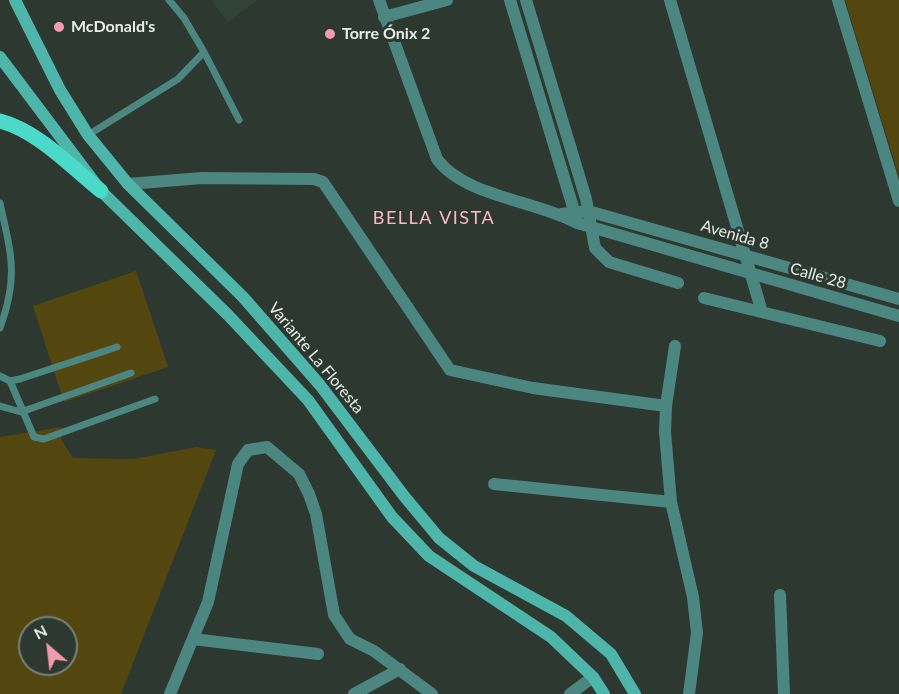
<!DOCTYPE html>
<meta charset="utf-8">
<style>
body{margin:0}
#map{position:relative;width:899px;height:694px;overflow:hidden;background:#2c3830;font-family:Lato,sans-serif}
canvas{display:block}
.north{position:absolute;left:18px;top:616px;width:60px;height:60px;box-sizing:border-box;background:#2c3830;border:2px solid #76817a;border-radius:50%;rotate:332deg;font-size:16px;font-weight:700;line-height:24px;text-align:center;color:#e6eee9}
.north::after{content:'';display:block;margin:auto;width:21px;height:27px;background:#f19ab0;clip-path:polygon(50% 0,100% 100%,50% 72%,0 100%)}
</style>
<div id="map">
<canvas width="899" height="694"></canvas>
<div class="north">N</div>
</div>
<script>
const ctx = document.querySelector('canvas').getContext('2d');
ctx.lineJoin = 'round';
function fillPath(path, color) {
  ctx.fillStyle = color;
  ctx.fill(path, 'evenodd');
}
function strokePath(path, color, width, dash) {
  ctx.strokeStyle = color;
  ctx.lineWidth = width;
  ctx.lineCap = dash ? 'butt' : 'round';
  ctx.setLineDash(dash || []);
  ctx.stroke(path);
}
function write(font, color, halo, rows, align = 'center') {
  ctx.font = font + ' Lato,sans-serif';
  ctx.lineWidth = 6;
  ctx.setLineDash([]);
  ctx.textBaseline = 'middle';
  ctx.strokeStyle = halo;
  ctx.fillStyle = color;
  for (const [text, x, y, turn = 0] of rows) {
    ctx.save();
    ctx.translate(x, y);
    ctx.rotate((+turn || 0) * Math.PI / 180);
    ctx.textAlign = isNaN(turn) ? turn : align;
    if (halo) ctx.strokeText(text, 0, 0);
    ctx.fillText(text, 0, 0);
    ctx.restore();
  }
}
fillPath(new Path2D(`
 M211,0H258L228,22Z`), '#304336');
fillPath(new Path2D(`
 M845,0H899V177Z
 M136,271L168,367L64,402L33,306Z
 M62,427L61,439L73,458L133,459L197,447L216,450L121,694H0V437ZM30,628H66V664H30Z`), '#54460f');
strokePath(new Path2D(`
 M204,52L239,120
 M88,135L178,79L204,52L184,18L169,0
 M0,203C11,254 19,276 0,328
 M0,376L10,381L20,379L117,347
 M10,381L34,437L44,439L155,399
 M0,406L21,412L131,373`), '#4b8780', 7);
strokePath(new Path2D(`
 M379,0L437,159C465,197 535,200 577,223L899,316
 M510,0L576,217
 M526,0L586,199L595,248L609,262L678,283
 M670,0L762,312
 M838,0L899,201
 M384,17L447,0
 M128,184L202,178L314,179L323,182L450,370L533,388L666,406
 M561,214L588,211L899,299
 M704,298L880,341
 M675,346L666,406L665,432L671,502L693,597L697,633L689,694
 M494,484L671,502
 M780,595L784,694
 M193,639L318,654
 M170,694L208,602L238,464L248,450L267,447L299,474L309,494L316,514L334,615L350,639L374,651L432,694
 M354,694L400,669
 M570,694L593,677`), '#4b8780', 12);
strokePath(new Path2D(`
 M15,0L60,90L88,135L128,184L243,297L320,385L404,496L439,538L474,566L566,616L611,654L635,694
 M0,57L101,191L228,315L308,400L392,517L429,556L551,637L593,677L604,694`), '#4eb5aa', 12);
strokePath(new Path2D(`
 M0,121C38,131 70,166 101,191`), '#4bd9ca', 15);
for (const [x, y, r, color] of [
 [59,27,6,"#f19ab0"],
 [330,34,6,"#f19ab0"]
]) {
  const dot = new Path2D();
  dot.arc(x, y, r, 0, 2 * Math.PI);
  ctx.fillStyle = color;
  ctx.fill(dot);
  strokePath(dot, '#2c3830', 2);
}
write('bold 16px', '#e6eee9', '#2c3830', [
 ["McDonald's",71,27],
 ["Torre Ónix 2",342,34]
], 'left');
write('16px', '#e6eee9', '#2c3830', [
 ["Avenida 8",735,235,16],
 ["Calle 28",818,276,16],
 ["Variante La Floresta",316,358,50]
]);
ctx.letterSpacing = '1.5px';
write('18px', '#fbb8c8', '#2c3830', [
 ["BELLA VISTA",434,218]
]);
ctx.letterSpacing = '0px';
</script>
